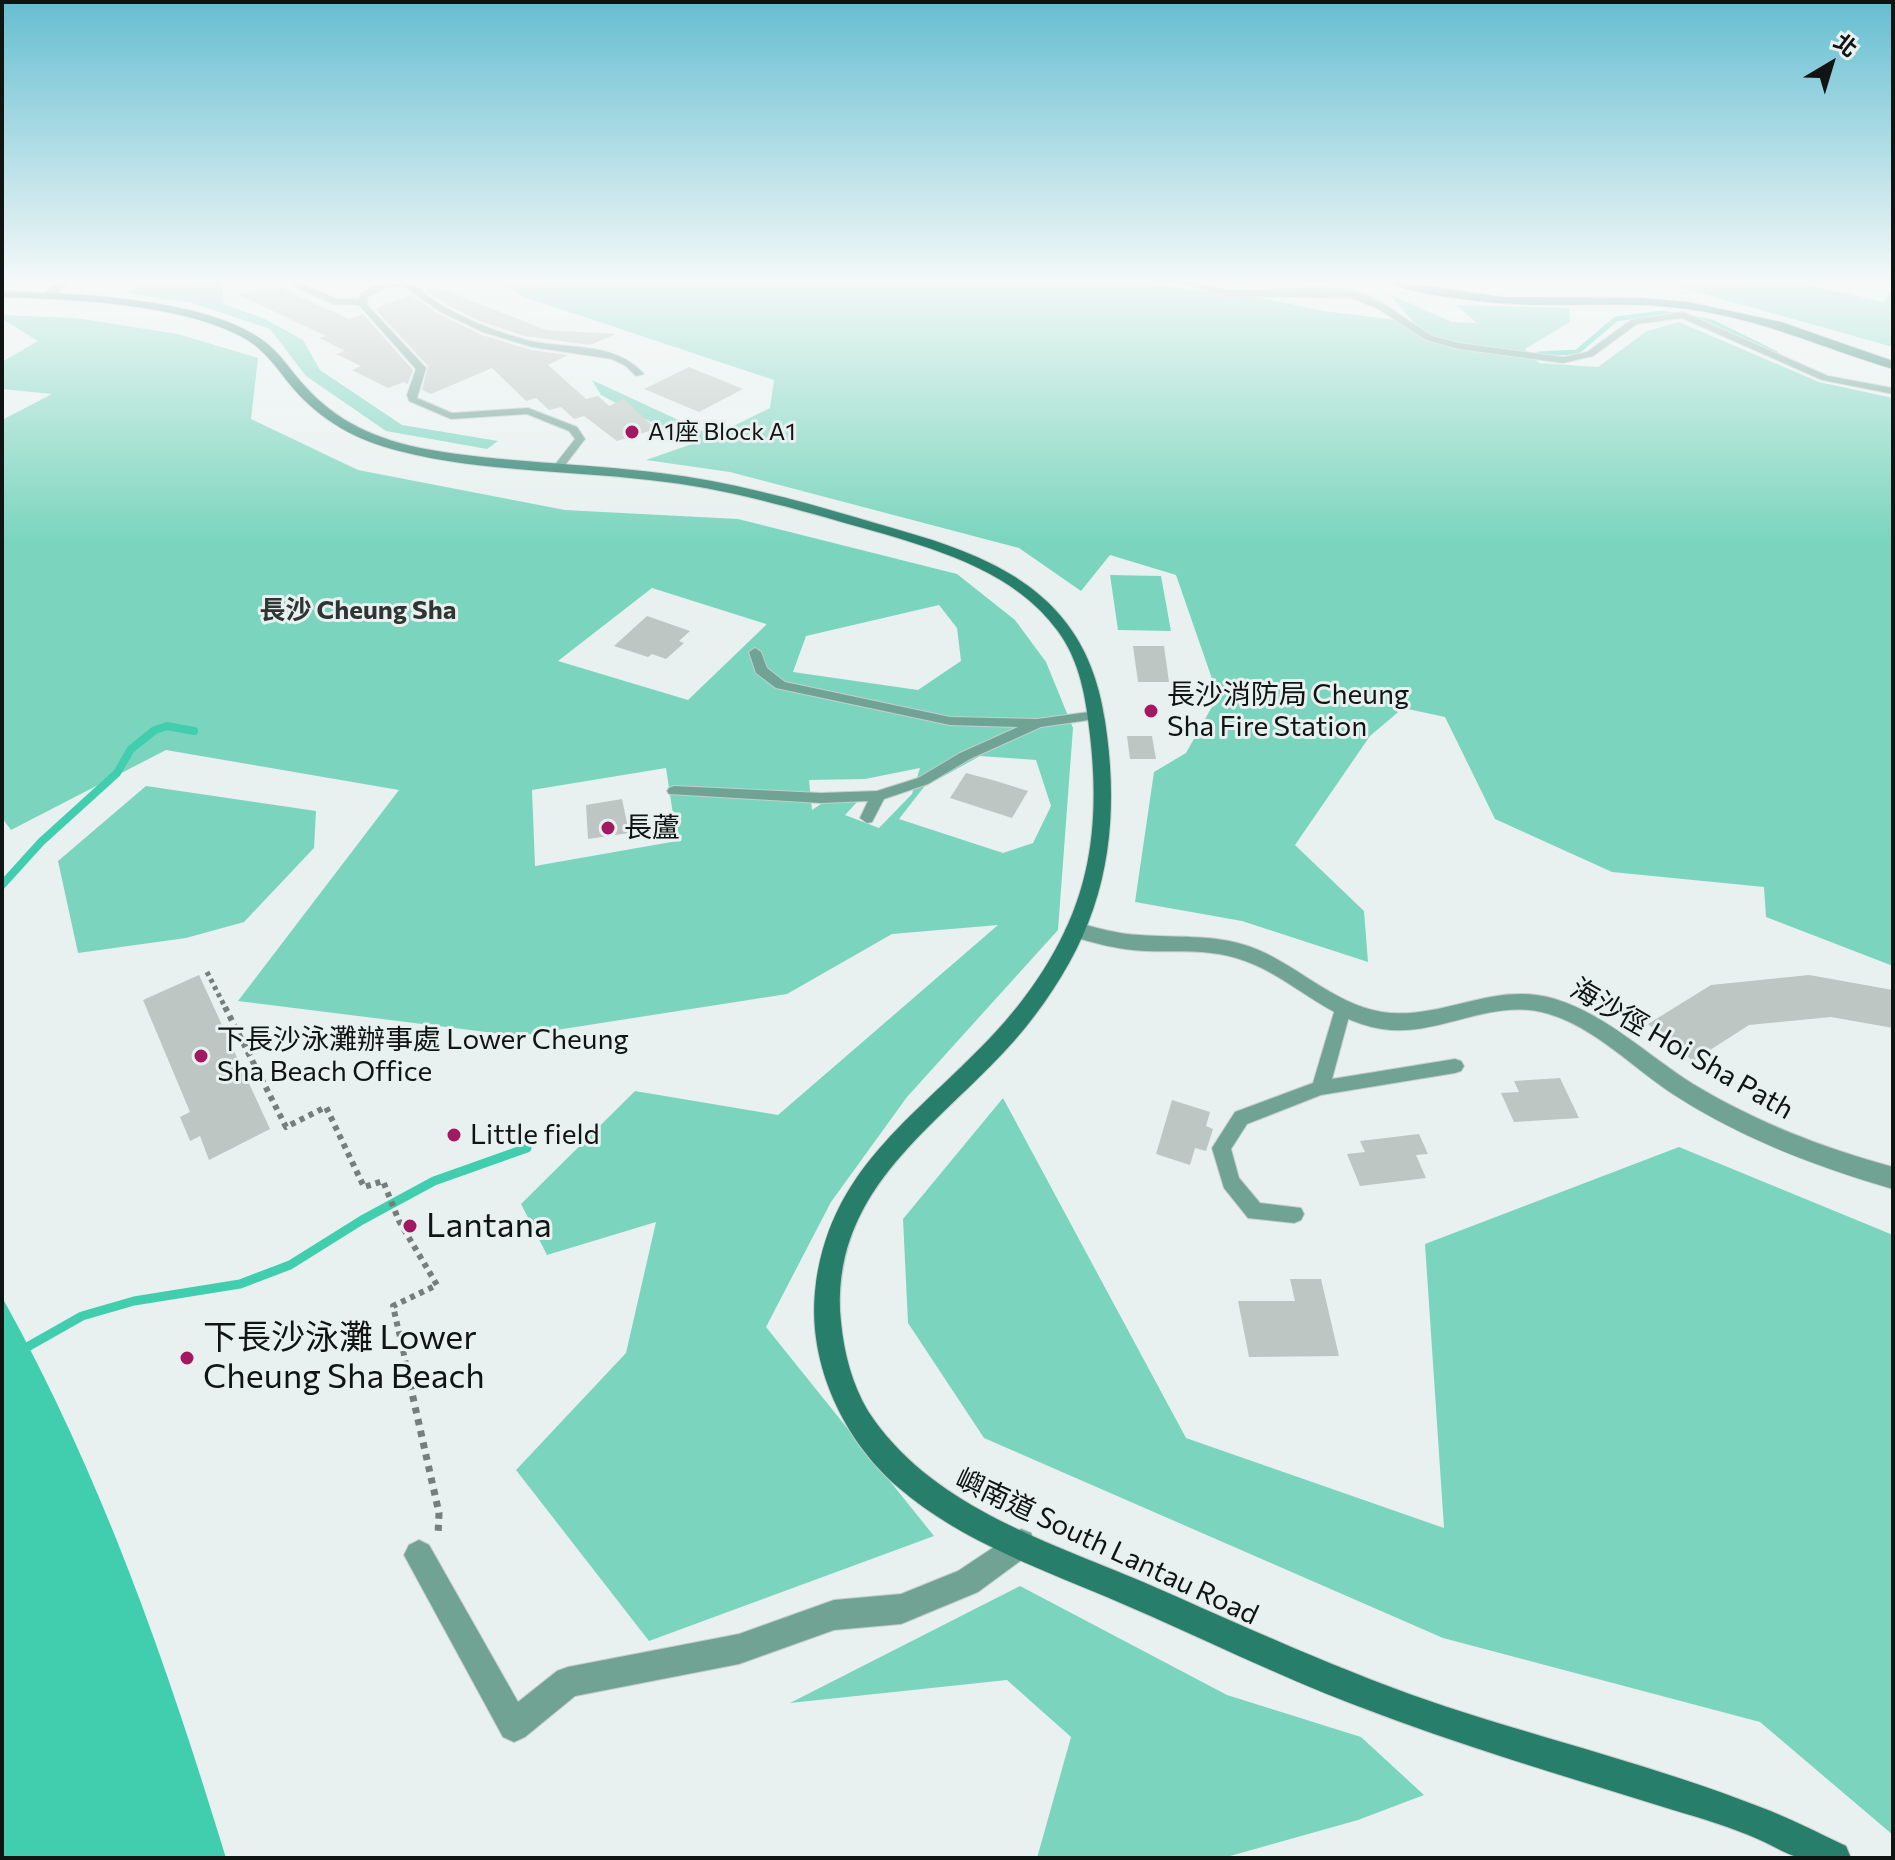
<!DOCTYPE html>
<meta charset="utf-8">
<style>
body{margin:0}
#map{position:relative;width:1895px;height:1860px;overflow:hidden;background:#e8f1ef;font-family:Commissioner,"Noto Sans TC",sans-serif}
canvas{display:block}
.frame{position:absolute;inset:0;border:4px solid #101413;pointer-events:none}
.north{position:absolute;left:1791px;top:24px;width:80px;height:80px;-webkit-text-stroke:6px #e8f1ef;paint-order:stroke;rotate:38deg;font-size:22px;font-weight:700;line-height:32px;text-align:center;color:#101413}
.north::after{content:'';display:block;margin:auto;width:28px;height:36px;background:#101413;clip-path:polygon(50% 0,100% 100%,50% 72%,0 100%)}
</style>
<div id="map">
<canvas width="1895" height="1860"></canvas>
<div class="frame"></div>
<div class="north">北</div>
</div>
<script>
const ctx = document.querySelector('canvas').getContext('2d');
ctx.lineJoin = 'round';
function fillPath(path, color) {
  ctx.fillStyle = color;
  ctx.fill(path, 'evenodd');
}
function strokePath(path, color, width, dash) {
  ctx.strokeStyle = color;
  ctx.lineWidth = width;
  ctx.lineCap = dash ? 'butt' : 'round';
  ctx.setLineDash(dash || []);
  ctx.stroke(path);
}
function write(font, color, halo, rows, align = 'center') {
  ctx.font = font + ' Commissioner,"Noto Sans TC",sans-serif';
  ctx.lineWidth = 6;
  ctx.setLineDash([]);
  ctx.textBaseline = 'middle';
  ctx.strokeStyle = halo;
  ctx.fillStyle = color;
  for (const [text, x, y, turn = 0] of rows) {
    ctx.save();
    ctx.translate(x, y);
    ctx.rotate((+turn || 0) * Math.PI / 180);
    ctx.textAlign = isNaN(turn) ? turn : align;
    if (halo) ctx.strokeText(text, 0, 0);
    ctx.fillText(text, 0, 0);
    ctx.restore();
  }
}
fillPath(new Path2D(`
 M148,281H222L224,304L265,319L303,340L320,370L402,425L498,441L487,449L386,431L306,376L270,329L192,303L125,293Z
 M498,281H1122L1262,298L1324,311L1413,322L1389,294L1452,322L1477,323L1456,305L1569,308L1570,322L1525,349L1539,363L1598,367L1647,331L1679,322L1819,382L1893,398V966L1766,917L1764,887L1612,872L1495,819L1445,717L1403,708L1370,736L1295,845L1364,911L1368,962L1242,921L1135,902L1154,772L1186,753L1218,696L1176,575L1110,555L1081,591L1019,548L730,472L646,460L692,444L601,395L592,380L713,436L770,408L774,380L524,297Z
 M1673,281H1789L1884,302L1893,287V347L1682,288Z
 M2,315L76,318L178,334L258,358L251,419L358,470L565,510L738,519L957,574L1015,620L1046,662L1073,728L1058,930L907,1097L831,1202L766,1327L934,1536L649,1641L516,1470L626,1353L656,1222L547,1255L521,1204L635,1091L778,1115L998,925L892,934L787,994L518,1036L238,1001L399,790L166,750L11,830L2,818V420L52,394L2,389V362L38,341L2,319ZM652,588L766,624V625L688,700L558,661ZM939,605L957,628L961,661L918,690L793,672L806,636ZM980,756L1036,760L1051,806L1033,843L1003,853L899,819L924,787ZM666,768L677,841L535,866L532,790ZM920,768L912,794L879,828L845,815L858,801L837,793L812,810L809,780L865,779Z
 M1110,575L1161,576L1171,631L1118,630Z
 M146,786L316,811L314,848L244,922L186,938L78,953L58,861Z
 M1003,1098L1186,1438L1444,1528L1425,1244L1679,1147L1893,1235V1835L1760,1722L1443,1638L984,1438L908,1323L903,1219Z
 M1020,1586L1227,1695L1361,1737L1424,1795L1358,1820L1223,1858H1037L1071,1737L1007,1680L790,1703Z`), '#7bd5be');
fillPath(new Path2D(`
 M2,1297C102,1477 166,1662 226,1858H2Z`), '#40ceaf');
strokePath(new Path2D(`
 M1272,291C1328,289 1363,283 1407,323
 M1539,354L1577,352L1616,319L1662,313L1712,322L1775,353`), '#40ceaf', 5);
strokePath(new Path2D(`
 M2,885L41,842L117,773L131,749L155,730L167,726L194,731`), '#40ceaf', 8);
strokePath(new Path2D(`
 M29,1346L82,1316L134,1301L240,1284L290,1265L362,1220L434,1181L527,1148`), '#40ceaf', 9);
fillPath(new Path2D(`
 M272,284L349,319L363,314L413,370L408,384L404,382L388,388L352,370L361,366L336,354L345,351L320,338L326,336L239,295Z
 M434,286L546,330L616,334L590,345L524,336L480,321L449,306L425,290Z
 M411,295L439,314L482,335L531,350L568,355L548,365L586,399L598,396L609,406L624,399L656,429L617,441L584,416L574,419L561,407L549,410L536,398L526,401L492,368L431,394L422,390L428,366L375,309Z
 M689,367L743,389L699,412L644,389Z
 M647,616L690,631L679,641L684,643L666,659L652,654L648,657L614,646Z
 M1133,646H1164L1169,682H1138Z
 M1127,736H1152L1156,759H1130Z
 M966,773L996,781L1028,791L1012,818L950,798Z
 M622,799L629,833L588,839L586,805Z
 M199,975L270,1129L209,1160L200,1136L190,1141L180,1117L190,1112L143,1000Z
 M1809,975L1893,990V1028L1831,1017L1749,1025L1693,1061L1648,1024L1711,985Z
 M1560,1078L1579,1118L1514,1122L1501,1093L1519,1092L1514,1081Z
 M1172,1100L1210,1112L1206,1126L1213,1129L1206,1151L1195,1148L1190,1165L1156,1154Z
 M1419,1134L1428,1154L1416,1155L1426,1178L1360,1186L1347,1154L1365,1152L1360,1141Z
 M1290,1279H1321L1339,1356L1249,1357L1238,1301H1295Z`), '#bdc6c3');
const service = new Path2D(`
 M283,281H294L337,299H359L361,293C374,285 392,278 408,282C419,286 427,297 438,303C464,319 493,331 523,339C563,351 613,339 644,374L636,376L626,366L612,359L532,347L483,332L441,312L403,286L386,288L368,296L367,305L426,368L417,398L452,413L528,408L577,427L585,439L562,469H554L553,467L575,439L569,431L527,414L451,419L409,401L407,395L416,369L359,305L333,304Z
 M1173,281H1187L1227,290L1352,292L1383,304L1432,336L1459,343L1563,357L1587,352L1631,320L1683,312L1828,376L1893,388V394L1822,380L1682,318L1637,324L1593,356L1563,363L1459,349L1426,340L1377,308L1351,298L1227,296Z
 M755,648L761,652L767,668L785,682L950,717L1037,719L1096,711L1103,715L1096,719L1041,727L970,759L928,784L884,799L872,822L867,823L860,818L868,801L821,803L669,794L667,791L669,788L674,786L821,793L877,791L918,778L960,753L1018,727L950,725L776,688L756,673L749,652Z
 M1343,1002L1349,1004L1351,1009L1332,1079L1455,1059L1461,1061L1464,1066L1461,1071L1455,1073L1321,1095L1247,1124L1231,1149L1239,1178L1260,1203L1301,1208L1304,1214L1301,1220L1294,1223L1248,1218L1224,1188L1212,1148L1235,1112L1313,1083L1335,1009L1337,1004Z`);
const minor = new Path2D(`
 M60,281H71L51,298H43V294Z
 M1075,922C1097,928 1118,934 1140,935C1176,938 1213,934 1248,946C1295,962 1332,1004 1382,1012C1441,1021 1495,980 1555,999C1607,1015 1647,1055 1693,1084C1756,1122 1823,1148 1893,1167V1189C1817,1167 1743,1139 1676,1096C1635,1070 1596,1028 1549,1014C1492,996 1439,1038 1382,1029C1325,1020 1289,973 1236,958C1206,949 1175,952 1145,951C1119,950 1093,943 1068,935L1065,930L1068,925Z
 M1021,1529L1031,1533L1035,1543L1031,1553L978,1592L901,1624L834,1630L739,1664L575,1696L525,1737L514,1742L503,1737L404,1555L409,1545L419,1540L429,1545L518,1702L557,1671L568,1667L739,1634L834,1600L901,1594L958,1571Z`);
const secondary = new Path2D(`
 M1390,281L1503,297L1642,298L1688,302L1781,322L1893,361V369C1822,348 1763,319 1687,309C1618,299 1548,310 1479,301C1455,298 1408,294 1390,281Z
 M2,291C73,293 203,298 261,339C279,351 290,370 304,385C336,422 378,440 426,449C503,463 582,463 660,473C728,481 793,499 858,518C898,530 939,540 977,557C1052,590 1093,639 1105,721C1117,800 1113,877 1076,950C1057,987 1033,1021 1004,1052C928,1133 829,1195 841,1322C844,1353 852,1384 868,1411C929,1505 1044,1540 1143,1582C1244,1626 1342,1672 1447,1707C1551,1741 1658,1767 1760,1807C1790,1818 1818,1833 1846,1846L1851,1858C1836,1858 1818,1860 1803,1858C1788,1856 1774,1846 1760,1840C1731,1827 1700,1818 1670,1809C1565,1776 1458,1745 1355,1705C1276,1675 1200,1637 1123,1604C1047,1571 963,1543 899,1488C844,1441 808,1365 815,1292C827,1171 913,1119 990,1038C1029,997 1063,947 1080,892C1096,841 1096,787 1090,735C1086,699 1080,660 1057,630C1016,574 945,552 881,533C809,513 739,491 666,482C577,470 485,473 399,451C356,440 321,421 292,387C279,371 267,353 249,341C190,304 71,299 2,297Z`);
strokePath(service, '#c5cecc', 2);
strokePath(minor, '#c5cecc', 2);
strokePath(secondary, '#c5cecc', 2);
strokePath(new Path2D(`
 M207,972L226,1009`), '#767d7b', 5, [4, 4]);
strokePath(new Path2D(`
 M225,1007L286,1127L326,1107L364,1187L383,1181L399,1221L437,1285L393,1306L411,1386`), '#767d7b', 6, [5, 5]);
strokePath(new Path2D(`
 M410,1384L439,1513L438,1536`), '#767d7b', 7, [6, 6]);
fillPath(service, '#71a395');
fillPath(minor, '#71a395');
fillPath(secondary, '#277e6b');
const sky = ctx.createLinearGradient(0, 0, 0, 541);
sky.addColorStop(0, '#65bed1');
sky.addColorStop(0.52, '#f5f9f8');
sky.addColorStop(1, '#f5f9f800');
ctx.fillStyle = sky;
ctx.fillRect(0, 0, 1895, 541);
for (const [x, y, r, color] of [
 [632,432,8,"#a21861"],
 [1151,711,8,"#a21861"],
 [608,828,8,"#a21861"],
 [201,1056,8,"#a21861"],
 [454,1135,8,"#a21861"],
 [410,1226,8,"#a21861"],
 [187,1358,8,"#a21861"]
]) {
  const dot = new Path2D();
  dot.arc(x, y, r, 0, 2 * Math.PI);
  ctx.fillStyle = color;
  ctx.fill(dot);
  strokePath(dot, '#e8f1ef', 3);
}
write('24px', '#101413', '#e8f1ef', [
 ["A1座 Block A1",648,432]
], 'left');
write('bold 26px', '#2e3533', '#e8f1ef', [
 ["長沙 Cheung Sha",358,610]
]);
write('28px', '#101413', '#e8f1ef', [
 ["長沙消防局 Cheung",1167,695],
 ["Sha Fire Station",1167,727],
 ["長蘆",624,828],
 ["下長沙泳灘辦事處 Lower Cheung",217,1040],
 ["Sha Beach Office",217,1072],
 ["Little field",470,1135]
], 'left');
write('28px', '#101413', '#e8f1ef', [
 ["海沙徑 Hoi Sha Path",1682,1049,30],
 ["嶼南道 South Lantau Road",1107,1547,25]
]);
write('34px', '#101413', '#e8f1ef', [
 ["Lantana",426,1226],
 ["下長沙泳灘 Lower",203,1338],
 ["Cheung Sha Beach",203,1377]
], 'left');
</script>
